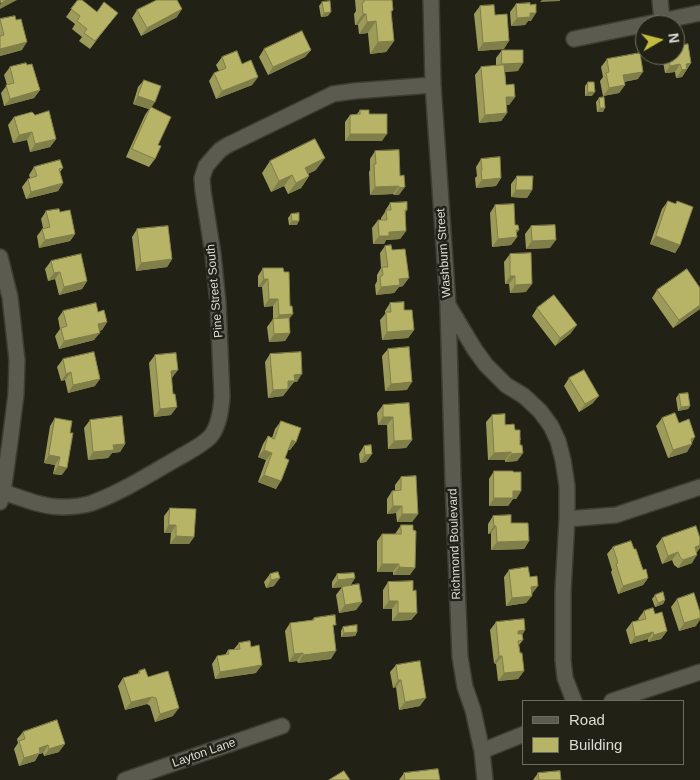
<!DOCTYPE html>
<style>
body{margin:0}
#map{position:relative;width:700px;height:780px;overflow:hidden;background:#212116;font-family:Arial,sans-serif}
canvas{display:block}
.legend{position:absolute;left:522px;top:700px;width:162px;height:65px;box-sizing:border-box;background:#212116;border:1px solid #6c6c62;margin:0;padding:6px 9px;list-style:none;font-size:15px;color:#dcdcd5}
.legend li{display:flex;align-items:center;gap:10px;height:25px}
.legend b{width:25px;border:1px solid #6c6c62}
.north{position:absolute;left:635px;top:15px;width:50px;height:50px;box-sizing:border-box;background:#212116;border:1px solid #6c6c62;border-radius:50%;rotate:82deg;font-size:14px;font-weight:700;line-height:20px;text-align:center;color:#dcdcd5}
.north::after{content:'';display:block;margin:auto;width:18px;height:22px;background:#c3bd3e;clip-path:polygon(50% 0,100% 100%,50% 72%,0 100%)}
</style>
<div id="map">
<canvas width="700" height="780"></canvas>
<ul class="legend">
<li><b style="height:6px;background:#5c5b50"></b>Road</li>
<li><b style="height:14px;background:#b7b468"></b>Building</li>
</ul>
<div class="north">N</div>
</div>
<script>
const ctx = document.querySelector('canvas').getContext('2d');
ctx.lineJoin = 'round';
function strokePath(path, color, width, dash) {
  ctx.strokeStyle = color;
  ctx.lineWidth = width;
  ctx.lineCap = dash ? 'butt' : 'round';
  ctx.setLineDash(dash || []);
  ctx.stroke(path);
}
function fillPath(path, color) {
  ctx.fillStyle = color;
  ctx.fill(path, 'evenodd');
}
function write(font, color, halo, rows, align = 'center') {
  ctx.font = font + ' Arial,sans-serif';
  ctx.lineWidth = 5;
  ctx.setLineDash([]);
  ctx.textBaseline = 'middle';
  ctx.strokeStyle = halo;
  ctx.fillStyle = color;
  for (const [text, x, y, turn = 0] of rows) {
    ctx.save();
    ctx.translate(x, y);
    ctx.rotate((+turn || 0) * Math.PI / 180);
    ctx.textAlign = isNaN(turn) ? turn : align;
    if (halo) ctx.strokeText(text, 0, 0);
    ctx.fillText(text, 0, 0);
    ctx.restore();
  }
}
const minor = new Path2D(`
 M431,0L433,85L448,305L475,350L486,365L506,385L524,396L540,411L551,426L558,441L563,460L567,486V519L563,591V660L565,678L574,701
 M660,0L662,20
 M574,39L700,13
 M0,257L10,297L17,360L16,394L10,442L3,492L0,502
 M448,307L453,481L460,657L465,687L473,710L482,751L485,780
 M3,492C22,498 42,507 62,507C72,507 83,506 92,503C122,492 150,474 178,458C188,452 201,446 210,437C219,427 221,410 222,397L218,303L213,254L203,191L202,178L206,166L220,150L228,145L333,94L354,91L433,85
 M567,519L616,515L700,487
 M612,701L700,672
 M482,751L524,734
 M125,780L282,726`);
strokePath(minor, '#3d3c35', 18);
strokePath(minor, '#5c5b50', 15);
fillPath(new Path2D(`
 M78,0L97,12L112,20L90,49L79,41L82,37L72,29L75,24L66,17Z
 M355,0H392L393,10L391,13L394,41L386,52L370,54L368,33L359,34L358,25H355L354,14L356,11Z
 M322,2L328,16L321,17L319,6Z
 M516,4L531,21H528L525,25L511,26L510,12Z
 M480,6L495,15L504,49L478,51L474,14Z
 M137,10L177,17L141,36L132,18Z
 M0,20H16L22,50L0,56Z
 M264,49L311,50L305,57L268,75L259,57Z
 M502,50L518,71L505,72L506,85L515,97L509,105H506L507,113L501,121L479,123L475,75L481,67L496,66V58Z
 M662,55H675L691,63L682,77L676,78L675,72L665,73L662,56Z
 M222,57L258,77L252,85L216,99L209,81L214,73L219,71L216,65Z
 M607,59L638,79L624,82L625,85L619,93L603,96L600,81L603,77L601,67Z
 M27,65L40,90L34,98L4,106L1,93L7,85L4,75L10,67Z
 M144,80L151,108L158,145L155,159L149,167L126,157L145,115L149,109L133,104L138,87Z
 M588,82L592,96H585V86Z
 M599,98L603,112H597L596,102Z
 M360,110L369,114L382,141H345V122L350,115L357,114Z
 M14,117L56,139L50,147L30,152L27,140L13,143L8,125Z
 M375,151L400,176L399,195H394L393,194L370,195L369,172L370,170V159Z
 M481,159L501,178L496,186L476,188L475,178L477,176L476,167Z
 M270,161L316,170L308,174L309,176L301,188L288,194L284,186L271,192L262,173Z
 M34,167L63,168L60,172L63,183L58,191L26,199L22,187L28,179L30,178L29,175Z
 M517,176L532,190L527,198L511,197V184Z
 M668,201L675,204L677,201L680,245L675,253L650,244L662,209Z
 M390,203L407,210L405,213L406,231L400,239L386,240L384,244H373L372,228L378,220H381V218L385,212V211Z
 M495,205L516,234L517,237L511,245L492,247L490,213Z
 M46,211L60,212L75,234L70,241L39,248L37,236L43,228L41,219Z
 M291,214L297,225H289L288,218Z
 M531,226L550,248L526,249L525,234Z
 M137,229L172,259L167,267L136,271L132,237Z
 M385,246L392,250L403,286L399,287L394,293L376,295L375,285L377,281V275L381,268L380,253Z
 M510,254L526,292L510,293L509,284H505L504,262Z
 M51,261L87,281L82,289L59,295L55,279L48,281L45,269Z
 M263,268L289,319L290,333L285,341L269,342L267,327L273,319V306L264,307L262,287H258V276Z
 M657,290L700,309L673,328L652,298Z
 M390,303L404,310L414,330L408,338L382,340L380,320L385,314V311Z
 M537,308L571,333L555,346L532,316Z
 M63,311L98,312L107,322L102,330L99,331L94,340L59,349L55,336L60,329L58,318Z
 M388,349L407,390L385,391L382,356Z
 M270,354L297,382H294L283,396L268,398L265,362Z
 M155,355L172,378L171,415L154,417L149,363Z
 M63,359L95,386L68,393L65,380L61,381L57,367Z
 M569,378L593,403L579,412L564,386Z
 M679,394L690,406L688,409L678,411L676,398Z
 M383,405L412,440L406,448L388,449L387,425H378L377,413Z
 M492,415L515,430L521,439L520,440V445L523,453L517,461L505,462V460H488L486,422Z
 M55,418L62,475L53,474L55,465L44,463L50,426Z
 M662,418L695,437L687,452L668,458L656,426Z
 M90,420L125,444L120,452L112,453L108,458L88,460L84,428Z
 M281,421L296,442L290,450L288,449L276,489L258,482L266,460L258,457L263,444L268,436L272,438L275,429Z
 M364,446L372,454L366,462L360,463L359,454Z
 M494,471L513,472L521,491L516,499H513L508,506H489V479Z
 M401,477L418,514L412,522H397L396,513L387,514V499L392,491H395V485Z
 M170,508L194,537L189,544H170L171,533H164V516Z
 M493,516L511,523L529,541L524,549L491,550V533L488,534V524Z
 M401,525L410,575H393V572H377V541L382,534H395Z
 M662,538H700V548L697,552L692,563L678,568L674,565L672,560L662,564L656,546Z
 M613,547L634,549L643,570L648,578L643,585L618,594L611,572L612,570L607,554Z
 M509,570L532,594L526,603L506,606L504,577Z
 M270,574L274,586L266,588L264,582Z
 M337,574L355,578L350,586L362,602L356,610L339,613L336,595L342,587H344L332,588V582Z
 M388,582L413,591L417,613L411,620L392,621V609H383V590Z
 M655,595L665,600L663,604L655,607L652,599Z
 M677,599L696,626L679,631L671,607Z
 M644,611L655,614L667,631L661,639L648,642V639L630,644L626,630L632,622L639,620L638,619Z
 M314,618L334,628L331,659L298,663L297,661L289,662L285,631L290,623L312,620Z
 M496,622L525,630L522,635L523,640L519,645L524,671L518,679L498,681L496,664L494,663L490,630Z
 M343,627L357,632L355,636L341,637V631Z
 M239,643L251,647L256,673L215,679L212,664L217,656L225,655L228,650L234,649Z
 M396,665L420,706L399,710L396,687L393,688L390,672Z
 M139,671L148,677L173,716L155,722L150,706L147,704L125,710L118,686L123,678L137,674Z
 M23,732L59,752L44,756L43,753L39,754L35,761L19,766L14,749L18,743L17,739Z
 M404,773L440,780H399Z
 M538,773L561,780H533Z`), '#9d9b59');
fillPath(new Path2D(`
 M7,0H17L0,9V5L1,3Z
 M542,0H560V1L540,2Z
 M182,9L177,17L141,36L147,28Z
 M331,12L328,16L321,17L324,13Z
 M530,13H536L531,21H528L525,25L511,26L517,18Z
 M363,14H366L358,25H355Z
 M376,21L368,33L359,34L367,22Z
 M394,41L386,52L370,54L378,42Z
 M509,41L504,49L478,51L483,43Z
 M27,42L22,50L0,56V49Z
 M311,50L305,57L268,75L273,67Z
 M523,63L518,71L497,72L502,64Z
 M691,63L682,77L676,78L686,64Z
 M680,64L675,72L665,73L670,66Z
 M643,72L638,79L618,83L623,75Z
 M258,77L252,85L216,99L222,91Z
 M625,85L619,93L603,96L609,88Z
 M40,90L34,98L4,106L10,99Z
 M588,92H595L592,96H585Z
 M138,96L155,102L150,110L151,107L149,109L133,104Z
 M506,97H515L509,105H500Z
 M600,108H605L603,112H597Z
 M507,113L501,121L479,123L485,115Z
 M32,132L27,140L13,143L19,135Z
 M350,134H387L382,141H345Z
 M56,139L50,147L30,152L35,144Z
 M325,158L316,170L297,179L305,168Z
 M292,175L284,186L271,192L279,181Z
 M309,176L301,188L288,194L296,183Z
 M501,178L496,186L476,188L482,180Z
 M63,183L58,191L26,199L31,192Z
 M399,186L393,194L370,195L375,187Z
 M405,187L399,195H394L399,188Z
 M516,190H532L527,198L511,197Z
 M292,221H299L297,225H289Z
 M516,230H519L514,237H517L511,245L492,247L498,239Z
 M406,231L400,239L386,240L384,244H373L379,236L389,232Z
 M75,234L70,241L39,248L45,240Z
 M656,236L680,245L675,253L650,244Z
 M556,240L550,248L526,249L532,241Z
 M172,259L167,267L136,271L141,263Z
 M60,272L55,279L48,281L54,273Z
 M510,276H515L509,284H505Z
 M409,278L403,286L399,287L394,293L376,295L381,287L399,279Z
 M264,279H268L262,287H258Z
 M87,281L82,289L59,295L64,287Z
 M532,284L526,292L510,293L515,285Z
 M269,299H278L273,306L264,307Z
 M700,305V309L673,328L679,320Z
 M293,314L287,322L274,323L279,315Z
 M107,322L102,330L93,332L98,324Z
 M577,325L571,333L555,346L560,338Z
 M414,330L408,338L382,340L387,332Z
 M100,333L94,340L59,349L64,341Z
 M290,333L285,341L269,342L274,334Z
 M178,370L172,378L171,371Z
 M71,372L65,380L61,381L66,374Z
 M302,374L297,382H294L289,388L282,389L288,381L294,375Z
 M100,379L95,386L68,393L73,385Z
 M412,382L407,390L385,391L391,384Z
 M288,389L283,396L268,398L273,390Z
 M599,396L593,403L579,412L585,404Z
 M690,406L688,409L678,411L681,407Z
 M177,407L171,415L154,417L160,409Z
 M383,417H393L387,425H378Z
 M695,437L690,444H692L687,452L668,458L673,450L691,439Z
 M292,440L296,442L290,450L286,448Z
 M412,440L406,448L388,449L394,441Z
 M125,444L120,452L112,453L108,458L88,460L93,452L113,445Z
 M264,450L272,453L266,460L258,457Z
 M511,452L505,460H488L494,453Z
 M523,453L517,461L505,462L511,454Z
 M372,454L366,462L360,463L365,455Z
 M49,455L60,457L55,465L44,463Z
 M58,466L67,468L62,475L53,474Z
 M264,475L281,481L276,489L258,482Z
 M513,491H521L516,499H513L508,506H489L494,498Z
 M393,506H402L396,513L387,514Z
 M402,514H418L412,522H397Z
 M169,525H176L171,533H164Z
 M494,526H496L491,533L488,534Z
 M176,536L194,537L189,544H170Z
 M529,541L524,549L491,550L497,542Z
 M700,545V548L697,552L695,547Z
 M678,552L672,560L662,564L668,556Z
 M697,555L692,563L678,568L683,560Z
 M382,564H399L393,572H377Z
 M399,567L415,568L410,575H393Z
 M280,578L274,586L266,588L271,580Z
 M355,578L349,586L332,588L338,580Z
 M648,578L643,585L618,594L623,586Z
 M538,586L532,594L525,595L531,587Z
 M532,596L526,603L506,606L512,598Z
 M665,600L663,604L655,607L658,603Z
 M389,601H398L392,609H383Z
 M362,602L356,610L339,613L345,605Z
 M398,613H417L411,620L392,621Z
 M700,618V620L696,626L679,631L684,623Z
 M525,630L520,638L512,639L518,631Z
 M667,631L661,639L648,642L654,635Z
 M357,632L355,636L341,637L344,633Z
 M653,632L648,639L630,644L635,637Z
 M336,651L331,659L298,663L303,655Z
 M303,653L297,661L289,662L294,654Z
 M499,656H502L496,664L494,663Z
 M262,665L256,673L215,679L220,672Z
 M524,671L518,679L498,681L504,673Z
 M398,680H401L396,687L393,688Z
 M152,697L147,704L125,710L131,702Z
 M426,698L420,706L399,710L405,702Z
 M179,708L173,716L155,722L160,714Z
 M65,744L59,752L44,756L49,749Z
 M48,745L43,753L39,754L35,761L19,766L24,758L39,748Z`), '#807e49');
const building = new Path2D(`
 M0,0H7L1,3Z
 M78,0H82L97,12L104,2L118,13L95,41L84,33L87,29L77,21L80,16L71,9Z
 M157,0H177L182,9L147,28L137,10Z
 M364,0H392L393,10L391,11L394,41L378,42L376,21L367,22L366,14H363L362,3L364,2Z
 M330,1L331,12L324,13L322,2Z
 M530,3V5L536,4V13H530V17L517,18L516,4Z
 M494,5L495,15L507,14L509,41L483,43L480,6Z
 M15,16L16,20L21,19L27,42L0,49V36L4,35L0,19Z
 M302,31L311,50L273,67L264,49Z
 M688,44L691,63L686,64L687,69L682,70L680,64L670,66L668,55H675V47Z
 M502,50H523V63L502,64Z
 M237,51L242,64L251,60L258,77L222,91L214,73L226,68L222,57Z
 M640,53L643,72L623,75L625,85L609,88L606,73L609,72L607,59Z
 M26,63L27,65L32,64L40,90L10,99L6,85L14,83L10,67Z
 M504,65L506,85L514,84L515,97H506L507,113L485,115L481,67Z
 M144,80L161,86L155,102L138,96Z
 M588,82H594L595,92H588Z
 M604,97L605,108H600L599,98Z
 M151,107L171,117L158,145L161,146L155,159L132,149Z
 M360,110H369V114H387V134H350V115L360,114Z
 M49,111L56,139L35,144L32,132L19,135L14,117L32,112L35,115Z
 M315,139L325,158L305,168L309,176L296,183L292,175L279,181L270,161Z
 M399,150L400,176L404,175L405,187L399,188V186L375,187L374,164H376L375,151Z
 M500,157L501,178L482,180L481,170H482L481,159Z
 M60,160L63,168L59,169L63,183L31,192L28,179L37,176L34,167Z
 M517,176H533L532,190H516Z
 M668,201L676,204L677,201L693,207L680,245L656,236Z
 M407,202V210H405L406,231L389,232V236H379L378,220H387L386,210H391L390,203Z
 M514,204L515,225H518L519,230H516L517,237L498,239L495,205Z
 M59,209L60,212L70,210L75,234L45,240L42,229L50,227L46,211Z
 M299,213V221H292L291,214Z
 M555,225L556,240L532,241L531,226Z
 M168,226L172,259L141,263L137,229Z
 M391,245L392,250L405,249L409,278L399,279L400,285L381,287L380,277L383,275L382,267H388L385,246Z
 M531,253L532,284L515,285V276H510V254Z
 M81,254L87,281L64,287L60,272L54,273L51,261Z
 M263,268H283L284,272H289L290,306H292L293,314L279,315L278,299H269L268,279H264Z
 M687,269L700,288V305L679,320L657,290Z
 M554,295L577,325L560,338L537,308Z
 M404,302V310H412L414,330L387,332L386,312H391L390,303Z
 M96,303L98,312L104,310L107,322L98,324L100,333L64,341L61,328L67,326L63,311Z
 M289,318L290,333L274,334L273,319Z
 M409,347L412,382L391,384L388,349Z
 M94,352L100,379L73,385L71,372L66,374L63,359Z
 M301,352L302,374L294,375L295,381H288V389L273,390L270,354Z
 M176,353L178,370L171,371L173,394H175L177,407L160,409L155,355Z
 M584,370L599,396L585,404L569,378Z
 M688,393L690,406L681,407L679,394Z
 M409,403L412,440L394,441L393,417H383V405Z
 M675,413L679,423L689,419L695,437L691,439L692,444L673,450L662,418Z
 M505,414V425L514,424L515,430H520V445H522L523,453L511,454V452L494,453L492,415Z
 M122,416L125,444L113,445L114,450L93,452L90,420Z
 M55,418L72,421L70,433H73L67,468L58,466L60,457L49,455Z
 M281,421L301,428L296,442L292,440L285,458L289,460L281,481L264,475L272,453L264,450L268,436L274,439Z
 M371,445L372,454L365,455L364,446Z
 M494,471H513V472H521V491H513V498H494Z
 M416,476L418,514H402V506H393L392,491L401,490V477Z
 M170,508L196,509L194,537L176,536V525H169Z
 M511,515V523H528L529,541L497,542L496,526H494L493,516Z
 M401,525H413V530L416,531L415,568L399,567V564H382V534H401Z
 M696,526L700,538V545L695,547L697,555L683,560L680,557L678,552L668,556L662,538Z
 M631,541L634,549H636L643,570L646,569L648,578L623,586L616,564L618,563L613,547Z
 M528,567L530,577L537,576L538,586L531,587L532,596L512,598L509,570Z
 M278,572L280,578L271,580L270,574Z
 M354,573L355,578L338,580L337,574Z
 M413,581V591L416,590L417,613H398V601H389L388,582Z
 M359,584L362,602L345,605L342,587Z
 M663,592L665,600L658,603L655,595Z
 M694,593L700,612V618L684,623L677,599Z
 M653,608L655,614L662,612L667,631L654,635L653,632L635,637L632,622L646,619L644,611Z
 M335,615L336,625H333L336,651L303,655V653L294,654L290,623L314,620V618Z
 M524,619L525,630L518,631V634H522L523,640L518,641L520,653H522L524,671L504,673L502,656H499L496,622Z
 M357,625V632L344,633L343,627Z
 M250,641L251,647L259,645L262,665L220,672L217,656L229,654L228,650L240,649L239,643Z
 M420,661L426,698L405,702L401,680H398L396,665Z
 M145,669L148,677L168,671L179,708L160,714L156,698L152,697L131,702L123,678L140,673L139,671Z
 M57,720L65,744L49,749L48,745L39,748L40,753L24,758L19,741L25,739L23,732Z
 M438,769L440,780H405L404,773Z
 M344,771L350,780H329Z
 M560,771L561,780H539L538,773Z`);
fillPath(building, '#b7b468');
strokePath(building, '#807e49', 1);
write('12px', '#dcdcd5', '#212116', [
 ["Washburn Street",444,253,-94],
 ["Pine Street South",215,291,-95],
 ["Richmond Boulevard",455,544,-92],
 ["Layton Lane",204,753,-19]
]);
</script>
